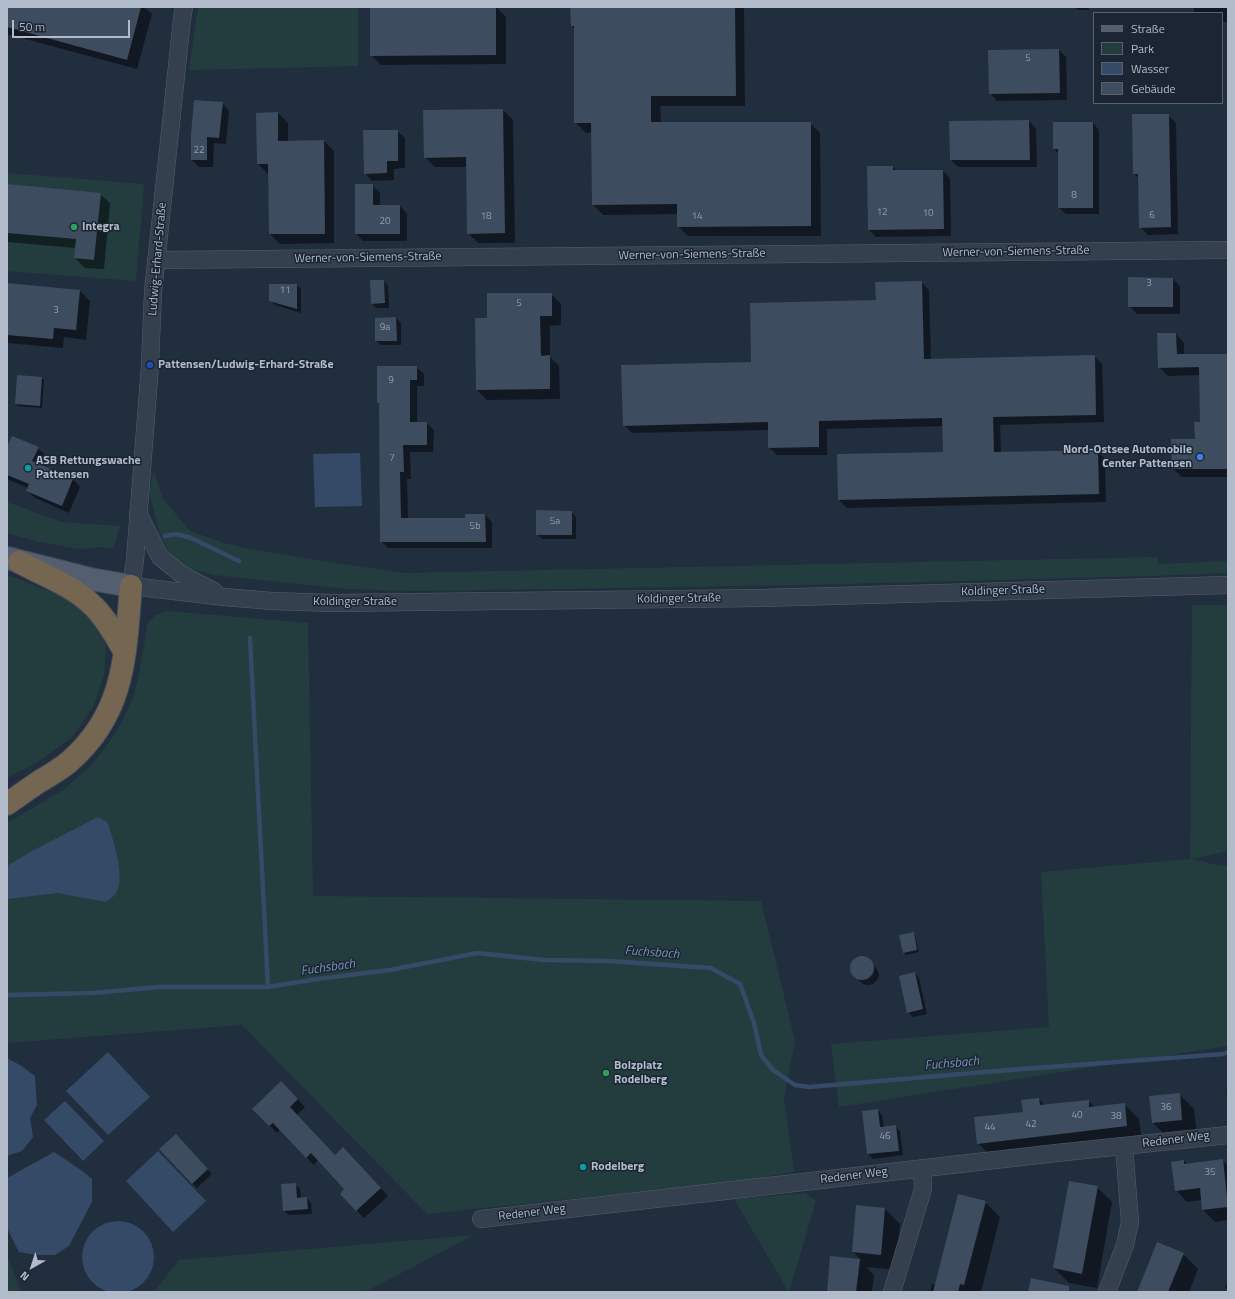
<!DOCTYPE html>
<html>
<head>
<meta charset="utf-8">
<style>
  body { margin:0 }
  #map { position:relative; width:1235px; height:1299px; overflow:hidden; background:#212e3e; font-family:"Titillium Web",sans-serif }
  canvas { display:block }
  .frame { position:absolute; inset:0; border:8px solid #b1bbca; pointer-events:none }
  .legend { position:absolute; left:1093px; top:12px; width:130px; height:92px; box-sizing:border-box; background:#1b2533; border:1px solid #57616f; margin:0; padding:5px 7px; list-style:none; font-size:12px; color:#b1bbca }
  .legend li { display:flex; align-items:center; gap:8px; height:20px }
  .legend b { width:20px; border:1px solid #57616f }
  .north { position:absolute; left:12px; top:1247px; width:40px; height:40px; -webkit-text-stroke:3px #1b2533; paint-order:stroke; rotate:219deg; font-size:11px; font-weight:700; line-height:16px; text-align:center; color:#b1bbca }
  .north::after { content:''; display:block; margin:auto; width:14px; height:18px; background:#b1bbca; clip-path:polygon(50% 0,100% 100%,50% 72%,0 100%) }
  .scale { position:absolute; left:12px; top:20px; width:118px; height:18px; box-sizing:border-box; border:2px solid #b1bbca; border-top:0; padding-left:5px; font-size:12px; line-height:14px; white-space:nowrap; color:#b1bbca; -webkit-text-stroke:3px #1b2533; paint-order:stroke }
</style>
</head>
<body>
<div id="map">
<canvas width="1235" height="1299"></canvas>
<div class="frame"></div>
<ul class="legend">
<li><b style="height:5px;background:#535f6e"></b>Straße</li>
<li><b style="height:11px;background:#233d3f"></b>Park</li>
<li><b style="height:11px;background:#344a67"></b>Wasser</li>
<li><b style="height:11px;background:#3d4c5e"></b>Gebäude</li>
</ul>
<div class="north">N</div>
<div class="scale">50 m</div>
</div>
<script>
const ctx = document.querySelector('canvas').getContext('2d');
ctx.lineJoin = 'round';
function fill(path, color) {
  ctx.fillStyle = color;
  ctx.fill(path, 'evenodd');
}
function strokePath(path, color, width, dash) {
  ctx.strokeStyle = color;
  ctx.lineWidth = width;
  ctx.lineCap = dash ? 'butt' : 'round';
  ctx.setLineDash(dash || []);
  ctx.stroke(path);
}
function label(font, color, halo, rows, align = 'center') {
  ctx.font = font + ' "Titillium Web",sans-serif';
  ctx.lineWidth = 3;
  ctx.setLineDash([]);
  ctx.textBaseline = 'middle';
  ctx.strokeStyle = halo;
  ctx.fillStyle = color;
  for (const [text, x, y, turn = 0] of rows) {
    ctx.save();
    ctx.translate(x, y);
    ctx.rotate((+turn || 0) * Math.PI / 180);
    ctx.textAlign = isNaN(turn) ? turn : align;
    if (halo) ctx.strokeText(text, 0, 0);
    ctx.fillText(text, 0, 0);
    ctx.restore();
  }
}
const green = new Path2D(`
  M198 7H358V66L189 70Z
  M7 173 144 184 136 281 7 271Z
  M154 471 163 499 190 531 224 543 241 547 309 559 405 573 1157 557 1158 564 1228 561V573L1149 576 804 585 414 591 345 589 214 575 187 568 171 557 159 532 149 491Z
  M7 502 62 522 120 526 113 549 101 547 78 549 39 542 7 533Z
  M7 575 72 600 98 623 106 647 104 675 93 708 71 738 38 762 7 778Z
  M1192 605H1228V851L1191 859 1221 866 1228 865V1046L839 1107 831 1044 1049 1027 1041 872 1190 859Z
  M168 611 308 623 313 896 761 901 795 1041 784 1098 794 1172 769 1176 723 1186 675 1188 427 1214 242 1025 7 1043V823L65 789 93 763 110 741 123 720 134 695 139 674 148 622 156 615Z
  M805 1193 816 1201 789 1292 734 1199Z
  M474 1235 365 1292H154L179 1260Z
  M7 1255 21 1292H7Z`);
const water = new Path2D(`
  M360 453 362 506 315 507 313 454Z
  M98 817 108 823C113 841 126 877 116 893 114 897 109 899 106 902L58 893 7 899V866L32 851Z
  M108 1052 150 1097 108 1135 66 1091Z
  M7 1058 20 1065 35 1076 37 1105 30 1118 33 1137 22 1151 7 1156Z
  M65 1101 104 1141 83 1161 44 1120Z
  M158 1151 206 1201 173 1232 126 1181Z
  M54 1152 81 1170 92 1179V1202L69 1246 55 1255H36L19 1252 7 1228V1178Z
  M82 1257a36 36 0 1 1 72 0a36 36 0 1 1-72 0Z`);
const shadow = new Path2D(`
  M7 7H144L152 14 137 69 7 34Z
  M371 7H496L506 17V64L381 65 371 55Z
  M571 7H744L745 106H660L661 123H810L820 133 821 236H688L678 226V214L603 215 593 204V132L586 133 576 123 575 29 572 26Z
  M1074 7H1089V10H1078Z
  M1194 7H1228V22H1222V13H1194Z
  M1059 50 1066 57 1067 100 997 101 990 93Z
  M222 103 229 111 226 144 214 143 213 167H199L192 160Z
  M503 110 513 120 515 243H478L468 233 467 167H435L425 157Z
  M278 113 288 123V142L324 141 334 151V243L280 244 270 234 269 174H268L258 164Z
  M1168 115 1176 123 1178 234 1148 235 1140 227V179L1134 174Z
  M1029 121 1036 129 1037 167H958L951 160Z
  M1093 123 1099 130V214H1066L1059 208V154L1054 149Z
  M397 131 405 138V168L394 169V180L372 181 365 173Z
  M893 167 897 171H943L950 178 951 236 876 237 869 230Z
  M7 185 100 194 110 203 104 269 85 268 75 258 76 248 7 242Z
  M372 185 380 193V206H400L407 214V241H363L356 234Z
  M1173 279 1180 286V314H1137L1129 306Z
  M384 281 388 286 389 308H376L372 303Z
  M921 282 929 290 931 360 1094 356 1102 364 1104 422 1000 425 1001 453 1097 451 1105 459 1106 502 847 508 839 500 944 453 943 426 827 429V455H777L769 447V430L632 433 624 425 877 301Z
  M7 284 80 291 90 301 86 340 64 337 63 348 7 343Z
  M297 285 301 289V313L275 305 270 300Z
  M551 294 561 304V325L550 326V357L559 366 560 399 487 400 477 390 488 319Z
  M396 318 401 323V345H381L376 341Z
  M1176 334 1184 343V355H1228V477H1182L1173 469 1196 440 1201 423 1200 375 1168 376 1159 367Z
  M416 367 424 374V386H417V423H426L434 430 433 452H410L411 479H407L408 519H466L485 515 492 522V548H388L381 541 380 404 378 403Z
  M42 378 44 380 42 408 18 406 16 404Z
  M38 448 45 455 41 466 73 479 80 487 69 513 35 498 27 491 28 488 7 479V450Z
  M571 512 576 517V539H542L537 534Z
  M913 933 915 935 919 952 906 955 904 953Z
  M862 958H867L871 961 878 971 879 976 877 980 873 984 868 985 863 984 854 976 852 971 851 966 853 962 857 959Z
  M915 973 919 978 927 1014 913 1017 908 1012Z
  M1226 1089H1228V1104Z
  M289 1090 305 1107 297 1115 335 1156 350 1155 388 1196 364 1218 341 1194 346 1189 318 1160 314 1165 280 1130 277 1133 254 1109Z
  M1179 1094 1194 1109 1197 1135 1168 1138 1153 1123Z
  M1039 1099 1045 1106 1088 1101 1095 1107 1124 1104 1139 1119 1142 1141 993 1158 978 1143 1024 1113Z
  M878 1110 882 1115 884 1127 895 1126 900 1131 903 1155 873 1159 868 1154Z
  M180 1140 212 1174 197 1188 192 1183Z
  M1222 1160 1228 1166V1220L1215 1222 1203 1210 1202 1200 1187 1202 1176 1190 1184 1161 1187 1164Z
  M295 1184 300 1189 301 1199 307 1198 311 1203 312 1214 289 1215 284 1211Z
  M1097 1187 1112 1202 1097 1288 1069 1283 1054 1268Z
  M985 1202 1000 1217 981 1292H930L932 1284 936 1285Z
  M857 1206 885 1209 900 1224 896 1270 866 1267 874 1275 872 1292H828L831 1257 861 1260 853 1252Z
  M1183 1254 1198 1269 1189 1292H1138Z
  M1228 1283V1289L1225 1287Z`);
const stream = new Path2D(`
  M165 536 176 534 191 538 239 561
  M250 638 268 987
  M7 995 93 993 158 987H268L317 979 390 970 477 953 544 960 609 961 711 968 740 984 754 1023 761 1055 773 1070 795 1085 809 1087 1009 1070 1223 1054 1228 1052`);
const building = new Path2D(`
  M7 7H141L127 60 7 27Z
  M370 7H496V55L370 56Z
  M570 7H735L736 96H651V122H811V226L677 227V204L592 205 591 123H574V26H571Z
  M1059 49 1060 93 989 94 988 50Z
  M194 100 223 102 219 138 207 137V160H191V135Z
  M503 109 505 233 467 234 466 157 424 158 423 110Z
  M278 112V141L324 140 325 234H269L268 164H257L256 113Z
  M1132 114H1169L1171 227 1139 228 1138 174H1133Z
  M1029 120 1030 160H950L949 121Z
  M1053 122H1093V208H1058V149H1053Z
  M363 130H398V161H387V173L364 174Z
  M867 166H893V170H943L944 229 868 230Z
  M7 184 101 193 94 260 74 258 76 239 7 233Z
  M355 184H373V205H400V234H355Z
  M1128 277 1173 278V307H1128Z
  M370 280H384L385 303 371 304Z
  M922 281 924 359 1095 355 1096 415 993 417 994 452 1098 450 1099 494 838 500 837 454 943 452 942 418 819 421V447L768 448V422L623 426 621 365 751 362 750 303 876 300 875 282Z
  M7 283 80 290 76 330 54 328 53 339 7 335Z
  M269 284H297V309L269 301Z
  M487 293H552V316H540L541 356 550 355V389L476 390 475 318H487Z
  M396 317 397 341H375V318Z
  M1157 333H1176L1177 354H1228V469H1172L1171 439H1195L1194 422H1200L1199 367 1158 368Z
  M377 366H417V380H410V422H427V445H403L404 472H400L401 518H465V514H485L486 542H380L379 403H377Z
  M17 375 42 377 40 406 15 404Z
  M12 436 39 447 32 461 73 479 62 506 26 491 29 484 7 475V447Z
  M536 510 572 511V535H536Z
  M914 932 917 950 903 953 899 935Z
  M850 968a12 12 0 1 1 24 0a12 12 0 1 1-24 0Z
  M915 972 923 1009 907 1013 899 976Z
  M281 1081 298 1099 290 1107 335 1155 343 1147 381 1188 356 1211 340 1194 344 1189 311 1153 306 1158 273 1123 269 1126 252 1109Z
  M1180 1093 1182 1120 1152 1123 1149 1096Z
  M1039 1098 1040 1105 1089 1100V1107L1125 1103 1127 1126 977 1144 974 1117 1023 1112 1021 1100Z
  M878 1109 880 1127 896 1125 899 1151 867 1154 862 1111Z
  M176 1134 208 1169 192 1184 159 1149Z
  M1223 1159 1228 1207 1202 1210 1200 1188 1175 1191 1171 1162 1184 1160V1164Z
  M1069 1181 1098 1186 1082 1274 1053 1268Z
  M296 1183 297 1198 307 1197 308 1209 283 1211 281 1184Z
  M958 1194 986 1201 964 1285 960 1284 958 1292H933Z
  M856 1205 885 1208 881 1255 852 1252Z
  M1157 1242 1184 1253 1168 1292H1137Z
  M830 1256 860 1259 856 1292H827Z
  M1031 1278 1069 1286V1292H1028Z`);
const minor = new Path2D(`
  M184 7 182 19 153 292 150 365 135 560 131 586 224 597 272 601 332 603 762 598 1228 585
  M156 260 1228 250
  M138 513 160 557 181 574 214 591
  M481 1219 1056 1153 1228 1135
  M892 1292 923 1189 922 1168
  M1107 1292 1125 1245 1130 1222 1124 1146`);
const major = new Path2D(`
  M7 558 90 579 131 586`);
const highway = new Path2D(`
  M19 562C43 575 71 585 91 604 105 616 115 636 125 652
  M7 804C17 797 27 790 37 783 48 776 60 770 70 761 126 712 125 654 131 586`);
const markers = [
  [74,227,4,"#2e9e5b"],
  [150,365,4,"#1a4fb4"],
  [1200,457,4,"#3f7fe0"],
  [28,468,4,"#0f9aa8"],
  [606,1073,4,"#2e9e5b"],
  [583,1167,4,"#0f9aa8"]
];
const numberNames = [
  ["5",1028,59],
  ["22",199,151],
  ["8",1074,196],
  ["12",882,213],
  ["10",928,214],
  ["6",1152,216],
  ["18",486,217],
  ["14",697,217],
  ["20",385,222],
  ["3",1149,284],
  ["11",285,291],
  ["5",519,304],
  ["3",56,311],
  ["9a",385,328],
  ["9",391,381],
  ["7",392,459],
  ["5a",555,522],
  ["5b",475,527],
  ["36",1166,1108],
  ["40",1077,1116],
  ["38",1116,1117],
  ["42",1031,1125],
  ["44",990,1128],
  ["46",885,1137],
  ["35",1210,1173]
];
const poiNames = [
  ["Integra",82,227],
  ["Pattensen/Ludwig-Erhard-Straße",158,365],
  ["Nord-Ostsee Automobile",1192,450,"right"],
  ["Center Pattensen",1192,464,"right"],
  ["ASB Rettungswache",36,461],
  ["Pattensen",36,475],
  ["Bolzplatz",614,1066],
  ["Rodelberg",614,1080],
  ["Rodelberg",591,1167]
];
const streetNames = [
  ["Werner-von-Siemens-Straße",1016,252,-1],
  ["Werner-von-Siemens-Straße",692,255,-1],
  ["Werner-von-Siemens-Straße",368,258,-1],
  ["Ludwig-Erhard-Straße",158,259,-85],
  ["Koldinger Straße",1003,591,-2],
  ["Koldinger Straße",679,599,-1],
  ["Koldinger Straße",355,602],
  ["Redener Weg",1176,1140,-7],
  ["Redener Weg",854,1176,-7],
  ["Redener Weg",532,1213,-7]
];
const waterNames = [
  ["Fuchsbach",652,953,4],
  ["Fuchsbach",328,968,-8],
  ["Fuchsbach",952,1064,-5]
];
fill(green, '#233d3f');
fill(water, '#344a67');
fill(shadow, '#0007');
strokePath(stream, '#344a67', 4.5);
fill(building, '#3d4c5e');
strokePath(minor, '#545e6c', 18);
strokePath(major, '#3f4957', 24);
strokePath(highway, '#414b59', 24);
strokePath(minor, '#35404e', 17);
strokePath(major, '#535f6e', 22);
strokePath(highway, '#756652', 22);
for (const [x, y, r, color] of markers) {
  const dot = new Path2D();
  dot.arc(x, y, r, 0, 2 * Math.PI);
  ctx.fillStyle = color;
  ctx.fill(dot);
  strokePath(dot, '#1b2533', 1.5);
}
label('10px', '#949faf', null, numberNames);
label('bold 12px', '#b1bbca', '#1b2533', poiNames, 'left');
label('12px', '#b1bbca', '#1b2533', streetNames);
label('italic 13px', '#7692b3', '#1b2533', waterNames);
</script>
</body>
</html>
